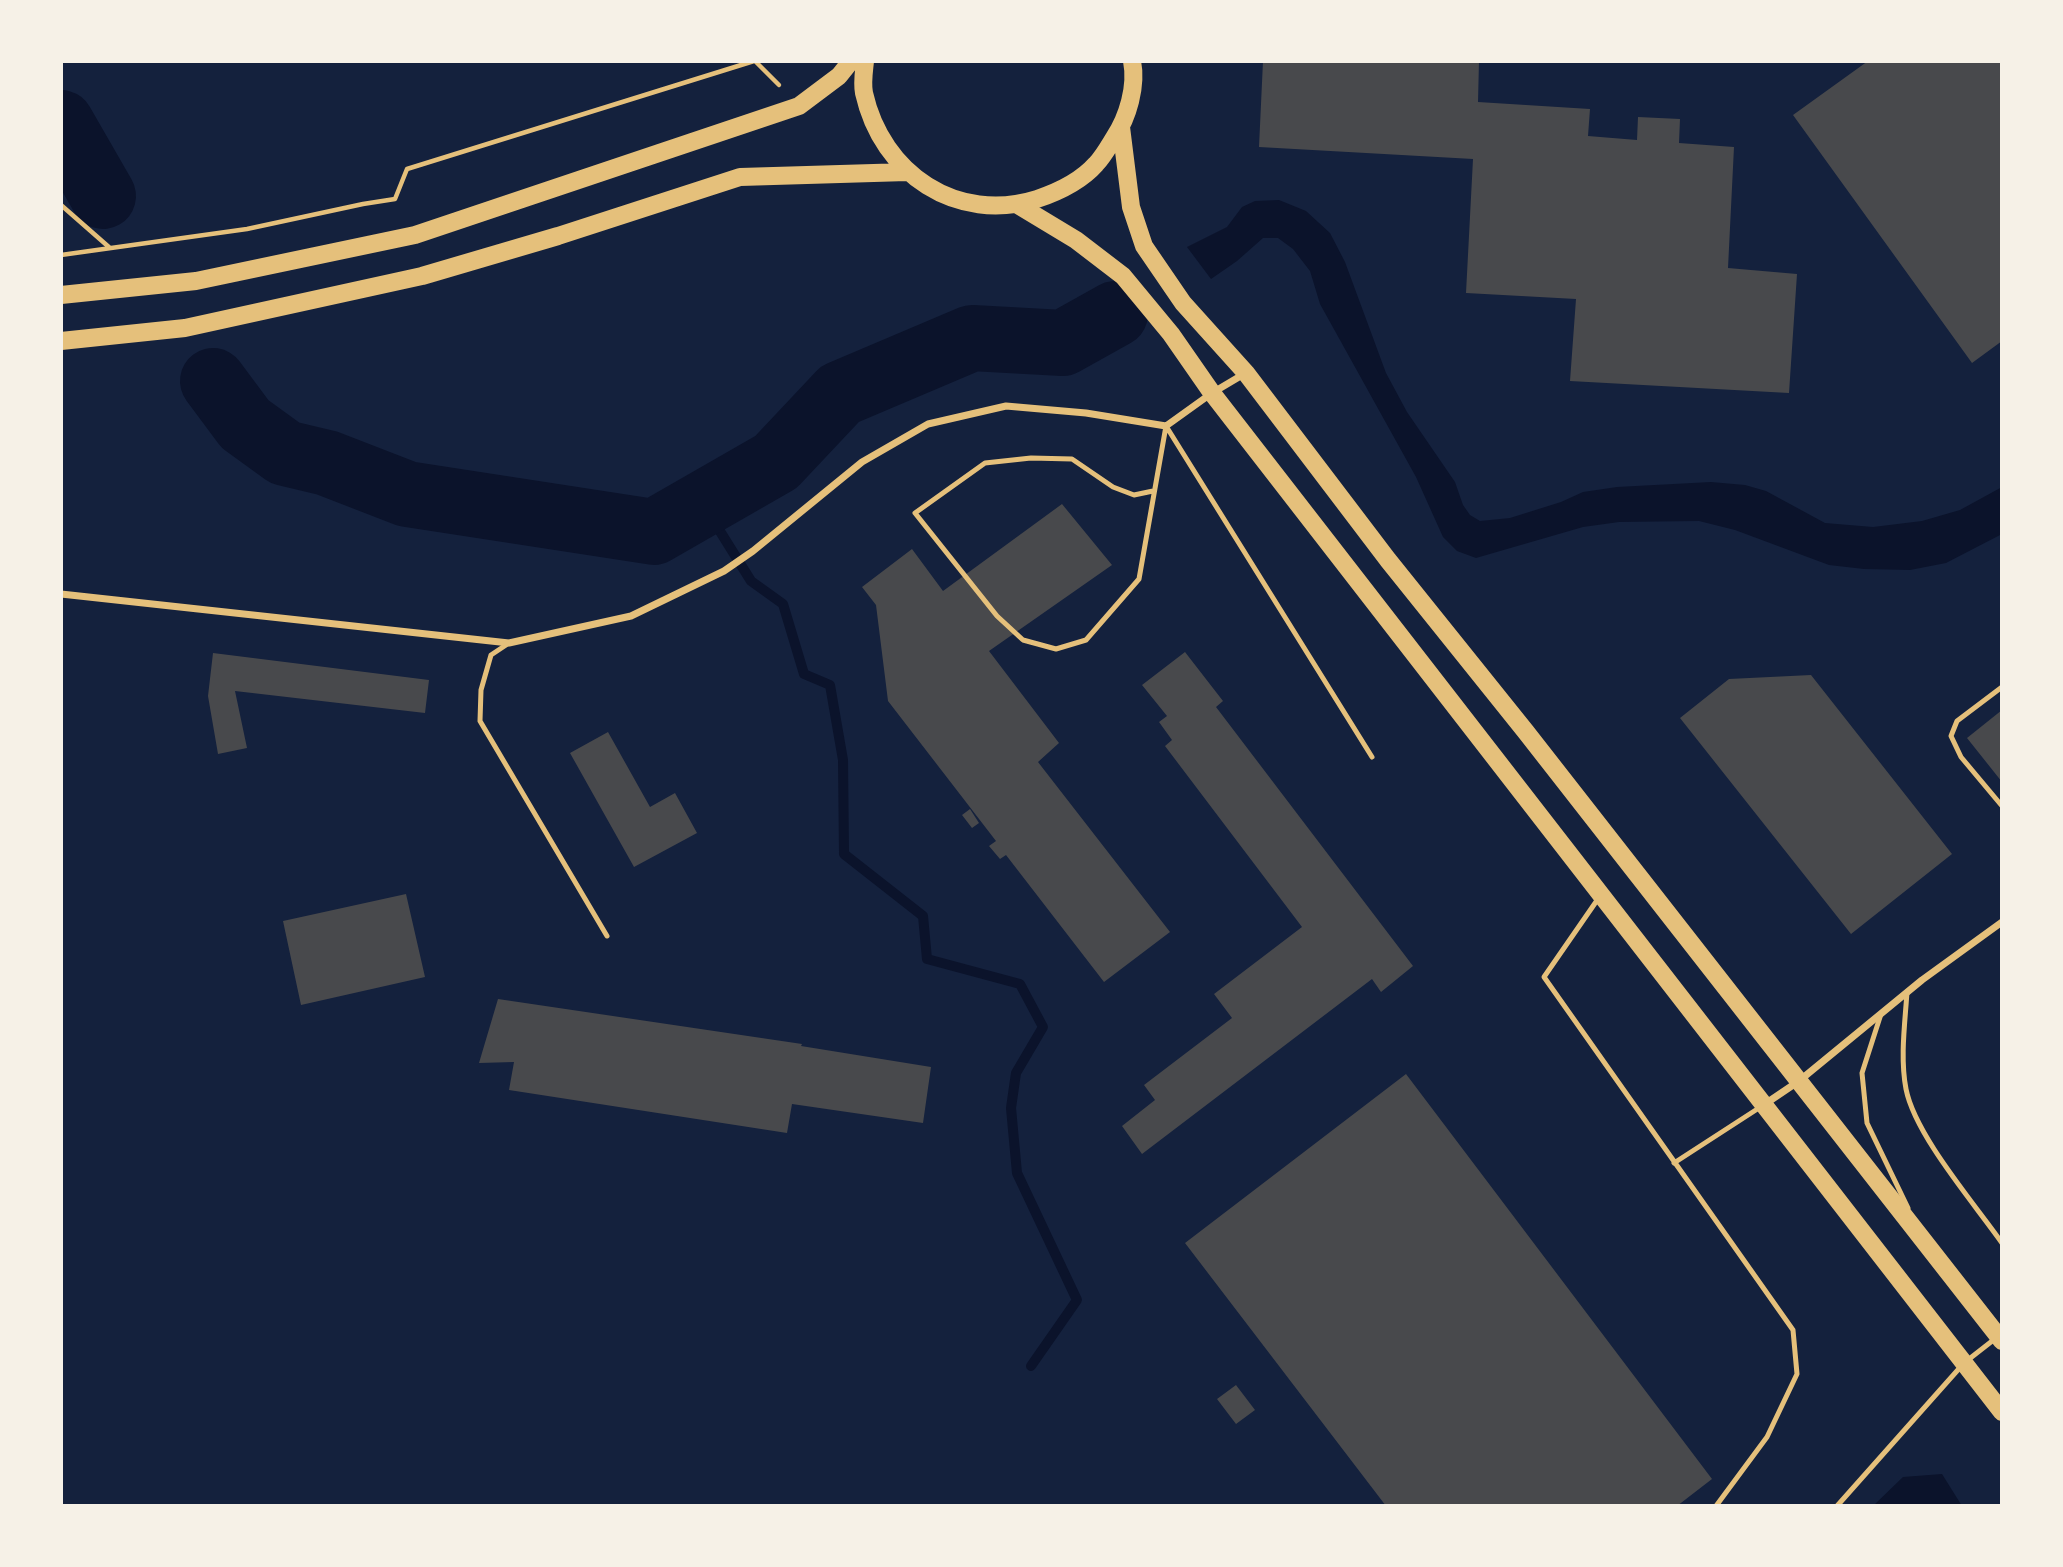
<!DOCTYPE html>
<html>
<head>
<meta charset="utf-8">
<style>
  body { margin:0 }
  #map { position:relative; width:2063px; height:1567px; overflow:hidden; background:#14213d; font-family:"Source Sans 3",sans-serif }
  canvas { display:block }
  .frame { position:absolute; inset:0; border:63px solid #f6f1e7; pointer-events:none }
</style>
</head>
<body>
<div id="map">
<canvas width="2063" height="1567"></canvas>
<div class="frame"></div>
</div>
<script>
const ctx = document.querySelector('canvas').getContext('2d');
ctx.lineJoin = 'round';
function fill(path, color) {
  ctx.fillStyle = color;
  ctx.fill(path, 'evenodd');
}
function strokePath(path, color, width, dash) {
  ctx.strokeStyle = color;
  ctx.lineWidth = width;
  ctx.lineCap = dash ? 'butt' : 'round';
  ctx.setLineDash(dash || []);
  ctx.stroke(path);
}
const water = new Path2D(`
  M1279 200 1306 211 1330 233 1345 262 1386 373 1407 412 1455 482 1463 505 1470 515 1480 521 1510 518 1561 502 1583 492 1617 487 1711 482 1745 485 1766 491 1825 523 1873 527 1922 521 1960 510 2002 487V534L1946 563 1910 570 1864 569 1829 565 1735 530 1699 521 1619 522 1583 527 1476 558 1457 551 1443 537 1416 477 1320 304 1310 271 1293 249 1278 238H1263L1237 261 1211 279 1187 247 1227 227 1242 207 1255 201Z
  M1942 1474 1962 1506H1873L1903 1477Z`);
const stream = new Path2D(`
  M703 504 751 581 783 604 804 674 830 685 843 760 844 854 923 916 927 959 1020 984 1043 1027 1016 1073 1011 1108 1017 1173 1077 1300 1031 1366`);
const river = new Path2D(`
  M61 123 103 196
  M213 381 245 424 285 453 327 463 407 494 654 532 776 462 840 394 972 338 1063 343 1115 314`);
const building = new Path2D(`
  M1263 61H1479L1478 102 1590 109 1588 136 1637 140 1638 117 1680 119 1679 143 1734 147 1728 268 1797 274 1789 393 1570 381 1576 299 1466 293 1473 159 1259 147Z
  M1868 61H2002V341L1972 363 1793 115Z
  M1062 504 1112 565 989 651 1059 743 1038 762 1170 932 1104 982 1006 855 1000 859 989 846 996 841 888 701 876 605 862 587 912 549 943 591Z
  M1185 652 1223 701 1216 707 1413 966 1381 992 1372 979 1142 1154 1122 1126 1155 1100 1144 1085 1232 1018 1214 994 1302 927 1165 746 1172 740 1159 722 1167 716 1142 685Z
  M213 653 429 680 425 713 235 691 247 748 218 754 208 696Z
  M1811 675 1952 854 1851 934 1680 718 1729 679Z
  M2002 710V782L1967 738Z
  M608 732 650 807 675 793 697 833 634 867 570 753Z
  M970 809 979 823 972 828 962 815Z
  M406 894 425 977 301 1005 283 921Z
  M498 999 802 1044 801 1046 931 1067 923 1123 792 1104 787 1133 509 1090 514 1062 479 1063Z
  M1406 1074 1712 1479 1677 1506H1386L1185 1243Z
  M1236 1385 1255 1410 1236 1424 1217 1399Z`);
const path = new Path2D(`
  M755 61 779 85
  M61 205 110 248
  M61 255 247 229 363 204 395 199 407 169 754 61`);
const service = new Path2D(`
  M1166 426 1372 757
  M1153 491 1134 495 1113 487 1072 459 1031 458 985 463 915 513 997 616 1023 640 1056 649 1086 640 1139 579 1166 426
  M509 643 491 655 481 690 480 721 607 936
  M2002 687 1957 721 1951 736 1961 757 2002 806
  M1600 896 1544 977 1793 1330 1797 1374 1767 1437 1716 1506
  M1907 992C1905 1023 1900 1058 1906 1089 1915 1135 1974 1203 2002 1243
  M1881 1014 1862 1073 1867 1123 1908 1208
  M1674 1163 1762 1106
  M1837 1506 1964 1363 1996 1338`);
const minor = new Path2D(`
  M61 594 509 643 631 616 724 571 753 551 862 462 928 424 1006 406 1086 413 1166 426 1212 393 1244 374
  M1765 1104 1799 1081 1922 980 2002 922`);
const primary = new Path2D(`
  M865 61C864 71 862 83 864 93 882 174 957 224 1037 199 1058 192 1081 181 1096 164 1103 157 1109 146 1114 138 1128 117 1137 86 1132 61
  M1121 127 1131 207 1144 246 1183 303 1246 373 1388 560 1526 732 2002 1341
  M1018 205 1076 240 1123 276 1171 334 1212 393 2002 1412
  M61 295 196 281 415 235 799 106 839 76 851 61
  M61 341 185 328 422 276 558 236 740 177 907 172`);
fill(water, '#0b132b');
strokePath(stream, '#0b132b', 10);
strokePath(river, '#0b132b', 66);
fill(building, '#48494c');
strokePath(path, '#e5c07b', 4.5);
strokePath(service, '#e5c07b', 5);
strokePath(minor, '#e5c07b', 7);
strokePath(primary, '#e5c07b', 18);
</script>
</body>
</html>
